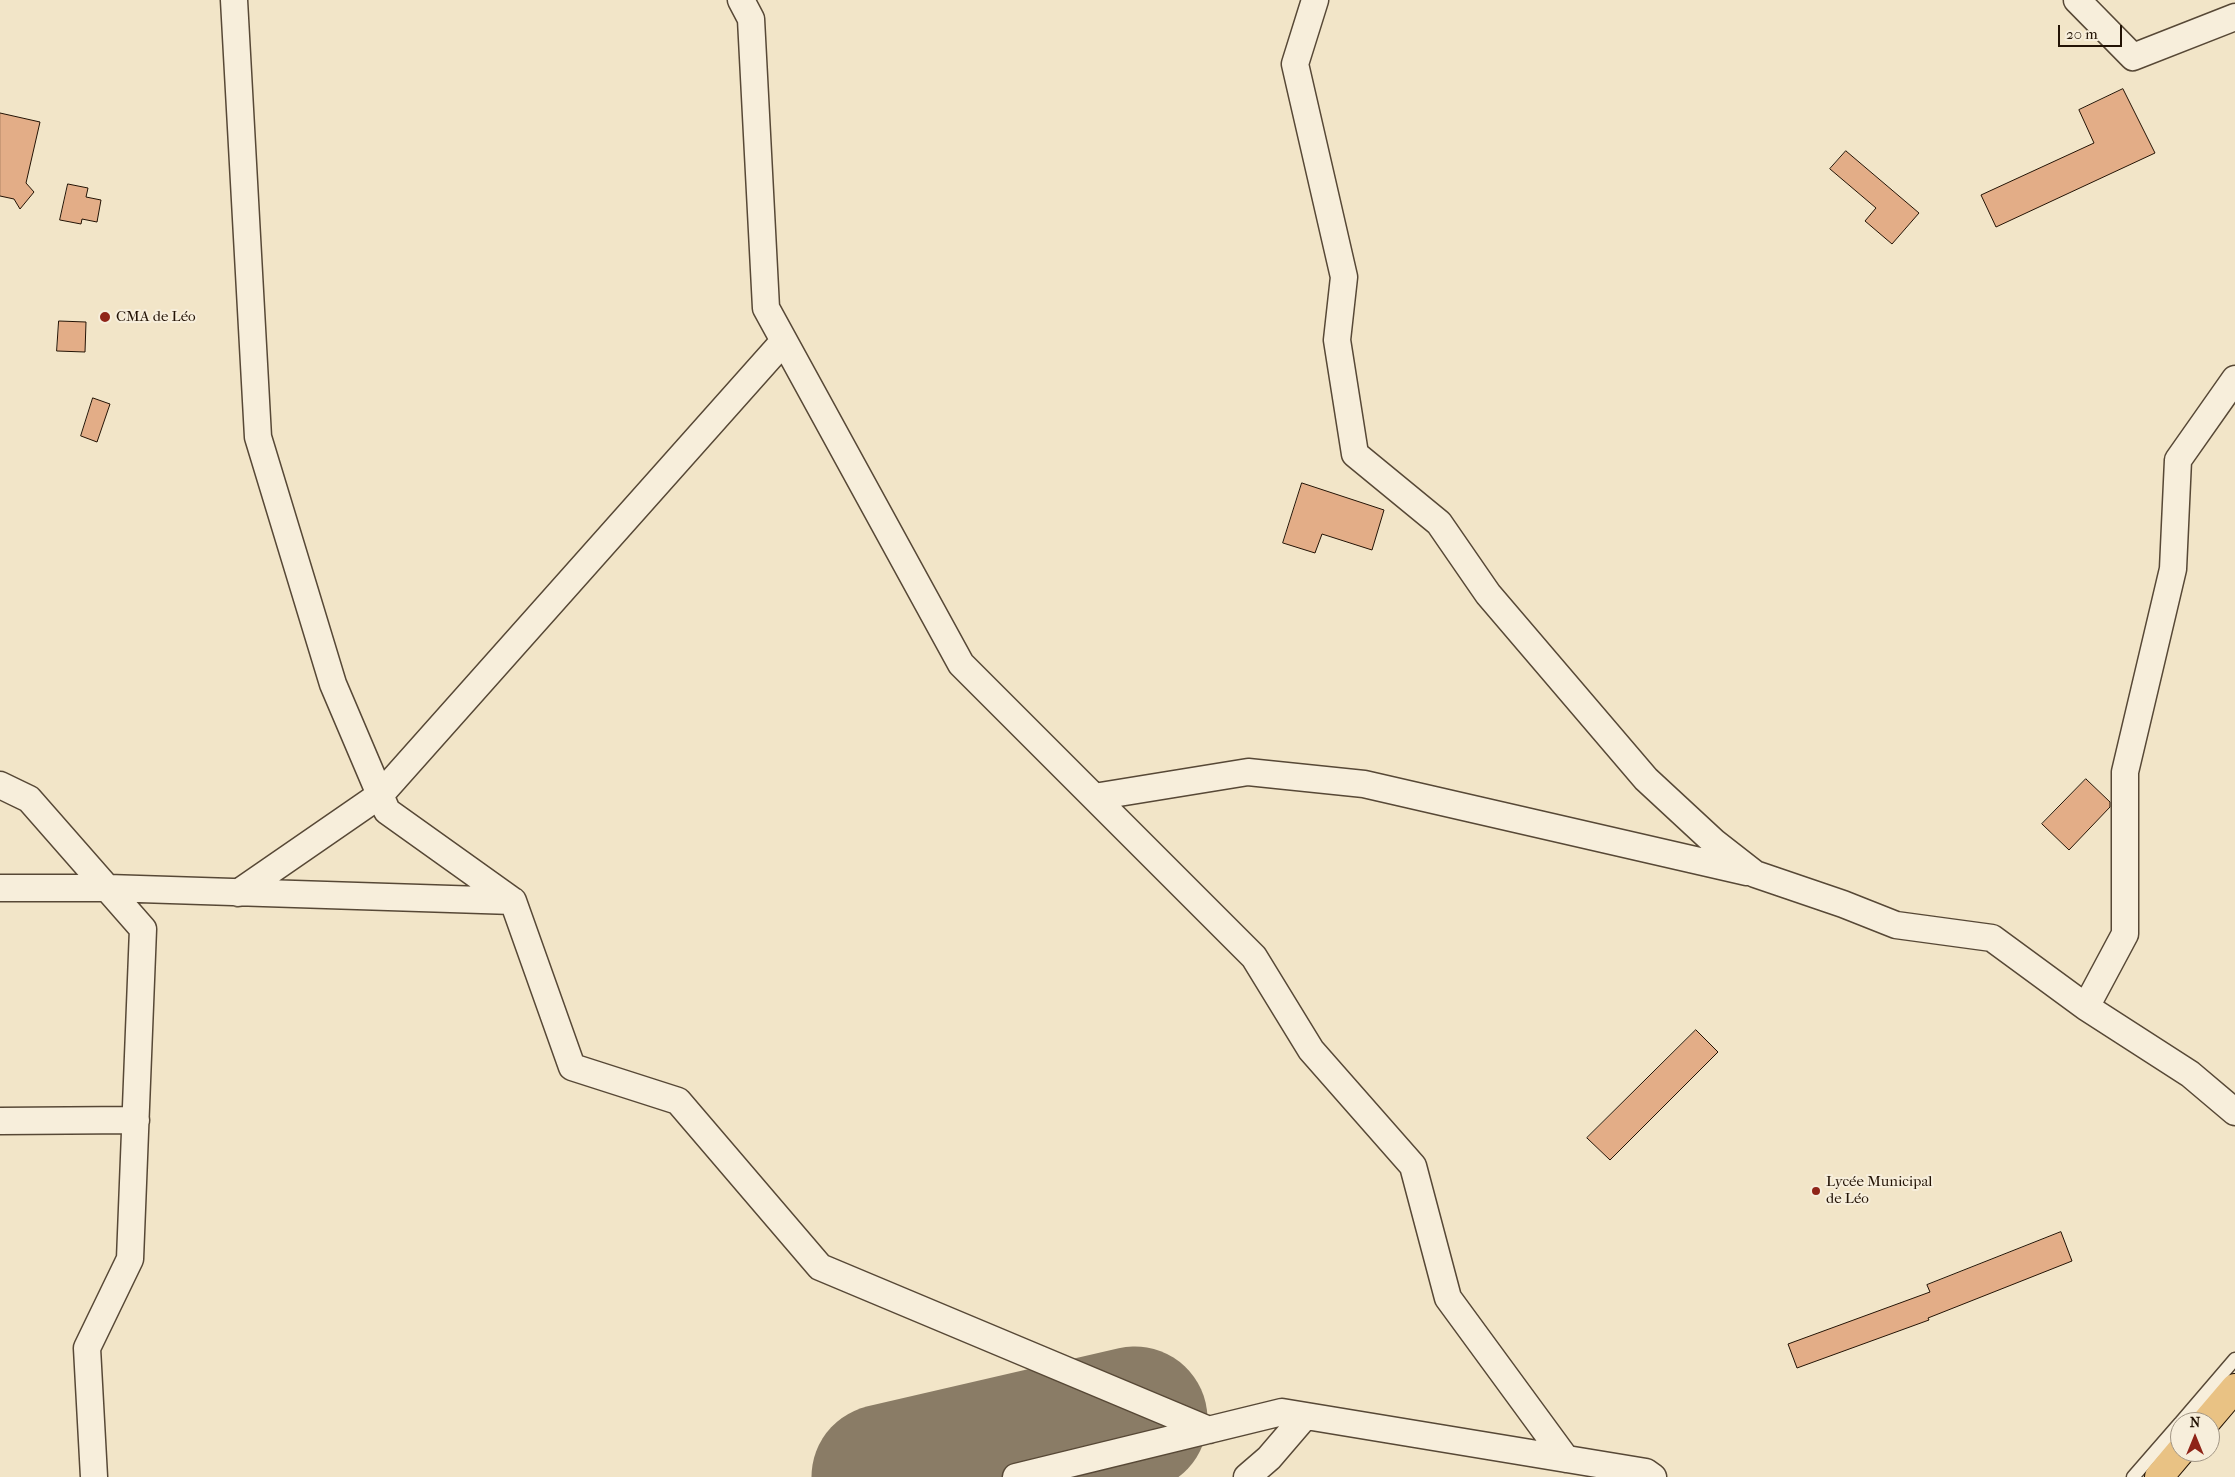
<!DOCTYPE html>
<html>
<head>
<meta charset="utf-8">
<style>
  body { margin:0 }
  #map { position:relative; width:2235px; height:1477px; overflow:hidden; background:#f2e5c8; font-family:"IM FELL French Canon",serif }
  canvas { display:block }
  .north { position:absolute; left:2170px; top:1412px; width:50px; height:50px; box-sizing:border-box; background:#f7eedb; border:1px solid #a29685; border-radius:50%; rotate:0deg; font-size:14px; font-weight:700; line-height:20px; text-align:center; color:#231305 }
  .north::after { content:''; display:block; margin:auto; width:18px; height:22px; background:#8f2418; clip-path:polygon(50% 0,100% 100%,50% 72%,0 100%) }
  .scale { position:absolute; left:2058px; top:25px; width:64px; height:22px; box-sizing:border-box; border:2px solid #231305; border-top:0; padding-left:6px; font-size:15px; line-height:18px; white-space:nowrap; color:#231305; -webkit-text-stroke:4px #f7eedb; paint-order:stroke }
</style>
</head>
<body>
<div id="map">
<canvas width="2235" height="1477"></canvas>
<div class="north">N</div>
<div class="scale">20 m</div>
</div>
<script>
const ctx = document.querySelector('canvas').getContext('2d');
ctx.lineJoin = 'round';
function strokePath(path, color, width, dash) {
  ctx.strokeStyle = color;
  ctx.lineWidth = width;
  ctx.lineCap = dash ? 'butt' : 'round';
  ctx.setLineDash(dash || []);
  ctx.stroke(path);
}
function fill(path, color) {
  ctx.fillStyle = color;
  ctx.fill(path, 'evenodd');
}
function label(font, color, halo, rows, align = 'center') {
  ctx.font = font + ' "IM FELL French Canon",serif';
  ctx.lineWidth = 4;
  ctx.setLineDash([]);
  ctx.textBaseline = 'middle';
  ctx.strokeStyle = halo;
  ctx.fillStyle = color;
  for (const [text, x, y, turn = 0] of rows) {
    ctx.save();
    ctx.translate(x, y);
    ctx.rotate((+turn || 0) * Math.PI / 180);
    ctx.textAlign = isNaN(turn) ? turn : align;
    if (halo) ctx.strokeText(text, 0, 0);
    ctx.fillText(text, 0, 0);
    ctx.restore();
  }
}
const runway = new Path2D(`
  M884 1477 1135 1419`);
const building = new Path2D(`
  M2123 89 2155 153 1996 227 1981 195 2094 143 2079 110Z
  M0 113 40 122 26 183 34 192 20 209 14 199 0 196Z
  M1846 151 1919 213 1892 244 1865 221 1876 208 1830 169Z
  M68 184 88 188 86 197 101 200 97 222 82 219 81 224 60 220Z
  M59 321 86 322 85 352 57 351Z
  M93 398 110 404 97 442 81 436Z
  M1302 483 1384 510 1372 550 1322 534 1315 553 1283 543Z
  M2086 779 2110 802V807L2069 850 2042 824Z
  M1696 1030 1718 1052 1610 1160 1587 1138Z
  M2061 1232 2072 1261 1928 1318 1929 1320 1797 1368 1788 1344 1930 1292 1927 1285Z`);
const service = new Path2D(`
  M2181 1422 2235 1359
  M2133 1477 2180 1423`);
const minor = new Path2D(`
  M234 0 258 437 333 684 387 811 513 901
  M741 0 751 19 766 308 961 664 1254 957 1311 1050 1413 1166 1448 1298 1566 1459
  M1315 0 1295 64 1344 277 1337 340 1355 454 1439 523 1488 594 1646 779 1714 842 1755 874 1843 904 1896 925 1992 938 2086 1007 2190 1074 2235 1112
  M2077 0 2133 57 2235 17
  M0 785 29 799 143 929 130 1259 87 1348 94 1477
  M1094 797 1248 772 1364 784 1747 872
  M0 888H108L513 901 572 1067 678 1101 820 1267 1209 1430
  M238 893 380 795 784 341
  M2086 1007 2125 934V772L2173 569 2178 460 2235 379
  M0 1121 136 1120
  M1016 1477 1282 1412 1646 1472 1653 1477
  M1247 1477 1269 1458 1305 1416`);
const primary = new Path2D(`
  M2206 1422 2235 1388
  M2159 1477 2180 1452`);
const markers = [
  [105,317,6,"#8f2418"],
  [1816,1191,5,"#8f2418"]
];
const poiNames = [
  ["CMA de Léo",116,317],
  ["Lycée Municipal",1826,1182],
  ["de Léo",1826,1199]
];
strokePath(runway, '#8a7c66', 145);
fill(building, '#e3ad87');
strokePath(building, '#231305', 1);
strokePath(service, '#574836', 15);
strokePath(minor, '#574836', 29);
strokePath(primary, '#231305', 30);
strokePath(service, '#f7eedb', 12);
strokePath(minor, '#f7eedb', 26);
strokePath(primary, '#e9c284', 28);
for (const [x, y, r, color] of markers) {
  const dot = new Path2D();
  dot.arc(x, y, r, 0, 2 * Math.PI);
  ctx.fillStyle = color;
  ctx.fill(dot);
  strokePath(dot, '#f7eedb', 2);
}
label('15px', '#231305', '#f7eedb', poiNames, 'left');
</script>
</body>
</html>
